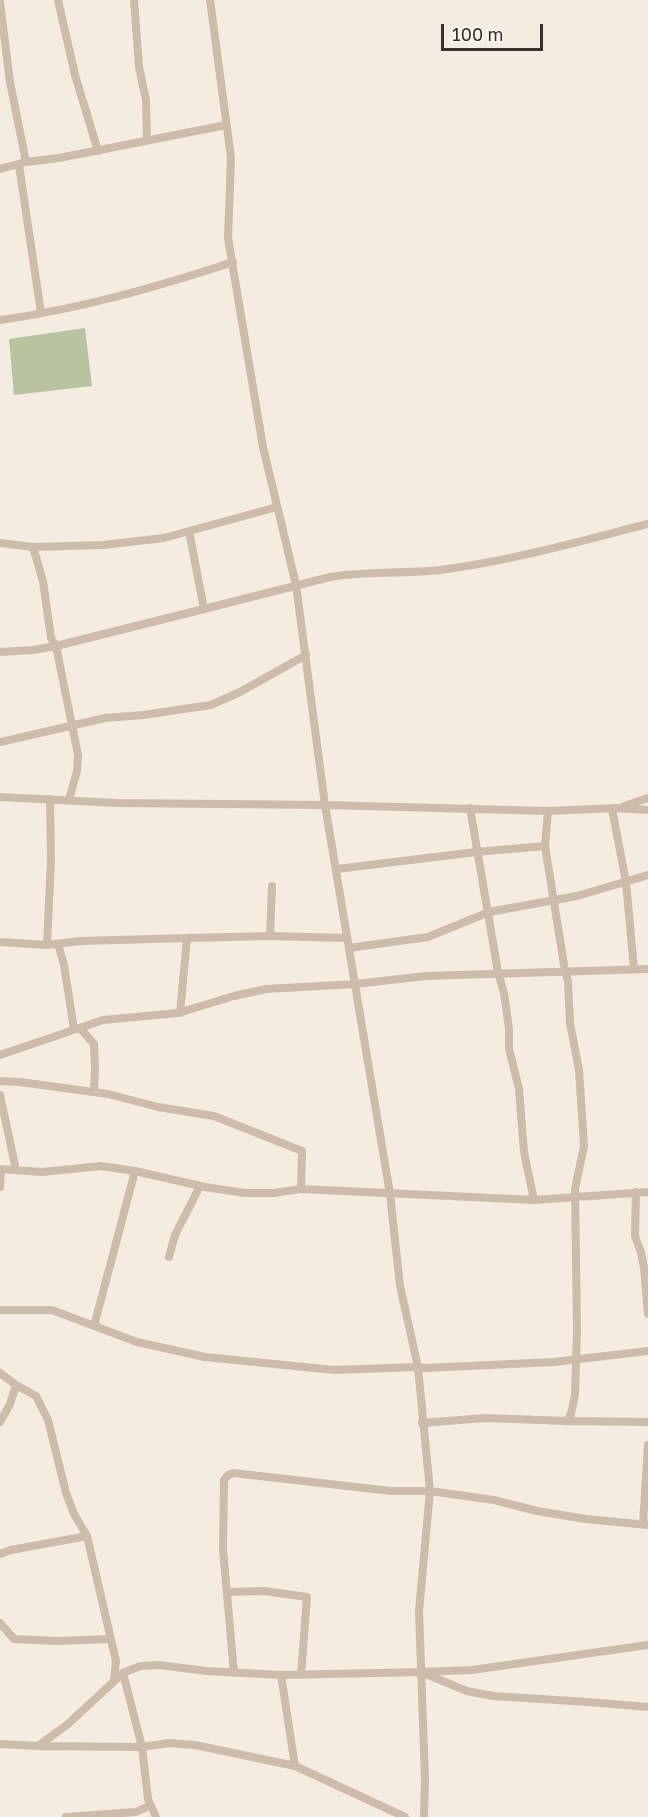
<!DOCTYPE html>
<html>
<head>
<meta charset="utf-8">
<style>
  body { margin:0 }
  #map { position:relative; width:648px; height:1817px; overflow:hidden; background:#f4ebe1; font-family:"Golos Text",sans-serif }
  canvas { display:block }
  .scale { position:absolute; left:441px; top:24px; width:102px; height:27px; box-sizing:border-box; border:3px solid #3b302b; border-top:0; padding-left:8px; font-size:18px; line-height:21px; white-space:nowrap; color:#3b302b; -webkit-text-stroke:4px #fbf5ee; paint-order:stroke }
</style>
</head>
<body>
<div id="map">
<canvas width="648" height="1817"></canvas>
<div class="scale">100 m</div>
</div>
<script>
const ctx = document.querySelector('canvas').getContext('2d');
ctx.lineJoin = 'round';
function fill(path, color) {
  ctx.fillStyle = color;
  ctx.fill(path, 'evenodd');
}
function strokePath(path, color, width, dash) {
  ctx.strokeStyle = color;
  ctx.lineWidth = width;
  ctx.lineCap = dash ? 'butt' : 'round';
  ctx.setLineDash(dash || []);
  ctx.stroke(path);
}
const green = new Path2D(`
  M85 328 92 386 14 395 9 339Z`);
const street = new Path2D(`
  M58 0 75 75 98 151
  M134 0 139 67 146 100 147 140
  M210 0 231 158 228 238 263 447 296 585 325 805 390 1194 400 1286 418 1367 430 1491 419 1611 425 1779 424 1817
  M0 2 10 82 26 162
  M19 165 41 313
  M0 169 26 162 59 158 226 125
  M0 320C80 309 157 287 233 262
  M0 543 33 547 103 545 164 538 277 507
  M33 547 43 581 51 638 56 646 78 755 77 771 69 800
  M204 609 330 577C367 571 404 574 440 570 511 561 580 541 648 524
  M0 652 33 650 56 646 204 609 189 531
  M0 742 105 718 143 715 211 705 240 692 306 655
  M0 797 117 803 325 805 548 811 616 808 648 810
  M624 806 648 798
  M470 808 498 972 504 993 509 1029V1049L519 1089 524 1152 534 1200
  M612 809 626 882 634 969
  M548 811 545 846 565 971 568 981 570 1023 579 1070 584 1146 575 1189 577 1330 575 1395 571 1414 567 1421
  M337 869 476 852 545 846
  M270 936 272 886
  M0 942 47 945 81 941 187 938 270 936 347 938
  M58 944 64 965 74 1029
  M47 945 51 860 50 799
  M349 948 428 937 489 912 577 896 648 875
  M180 1013 187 938
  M80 1028 94 1044 95 1068 94 1092
  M0 1055 103 1020 178 1013 234 996 266 989 355 984 426 976 648 969
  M0 1081 20 1082 108 1094 158 1107 214 1116 302 1151 301 1189
  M0 1095 16 1170
  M0 1169 42 1172 101 1166 135 1171 205 1187 245 1193H274L301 1189 534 1200 648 1192
  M0 1187 1 1169
  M636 1192 635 1236 641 1252 644 1268 648 1314
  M169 1257 175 1235 200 1186
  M0 1310H52L137 1342 205 1357 334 1370 418 1367 426 1368 554 1362 648 1351
  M94 1326 135 1171
  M0 1373 16 1385 36 1396 48 1420 66 1493 74 1514 87 1536 116 1661 114 1681
  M0 1422 10 1404 16 1385
  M422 1423 485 1418 567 1421 648 1422
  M643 1524 648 1445
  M0 1554 11 1550 87 1536
  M228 1592 264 1591 307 1597 301 1675
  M0 1623 14 1639 56 1641 111 1639
  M123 1673 142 1747 148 1799 156 1817
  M234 1673 223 1549 224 1480 228 1475 233 1473 391 1491H430L494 1500 537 1511 586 1519 648 1525
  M423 1673 467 1691 493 1696 588 1702 648 1707
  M281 1675 295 1766
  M0 1744 38 1746 142 1747 169 1743 195 1745 295 1766 405 1817
  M38 1746 68 1724 123 1673 140 1666 159 1665 206 1671 281 1675 422 1672 472 1670 648 1645
  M66 1817 136 1812 151 1805`);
fill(green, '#b8c4a0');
strokePath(street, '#cdbbac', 8);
</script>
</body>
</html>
